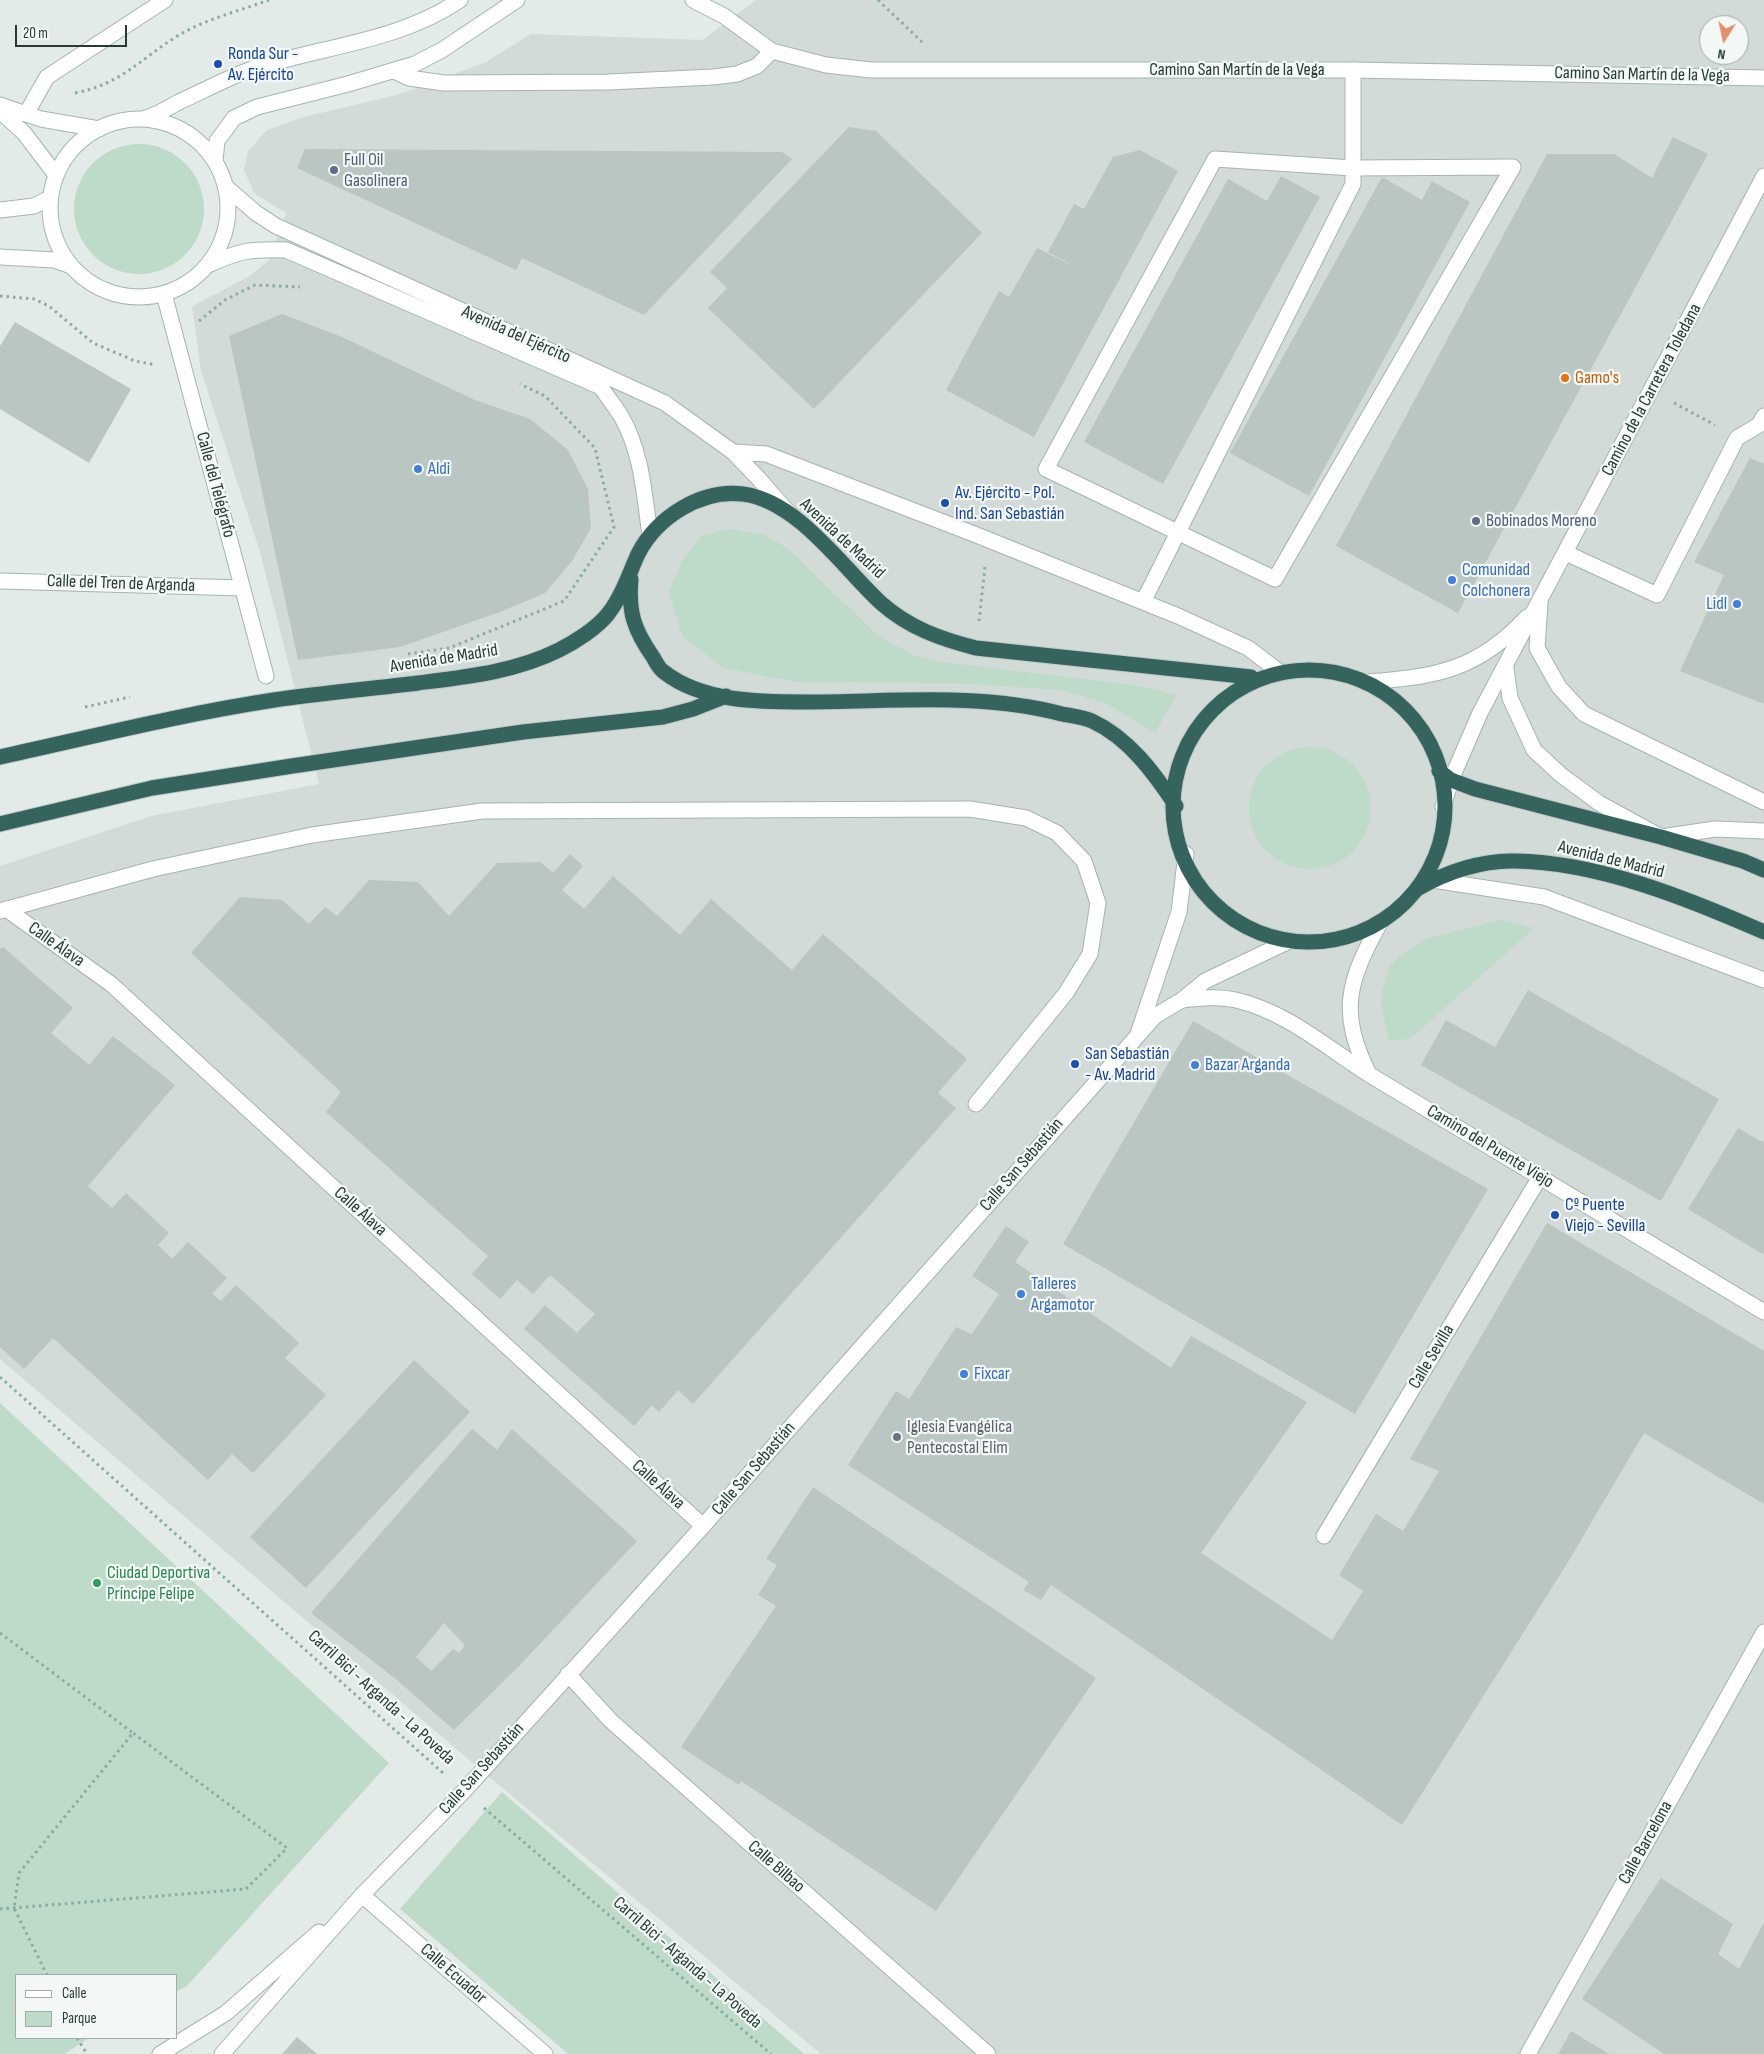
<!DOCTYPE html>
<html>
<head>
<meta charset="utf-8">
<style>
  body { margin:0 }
  #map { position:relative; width:1764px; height:2054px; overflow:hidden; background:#e3ebe8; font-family:"Sofia Sans Condensed",sans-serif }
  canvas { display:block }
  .legend { position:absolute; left:15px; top:1974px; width:162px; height:65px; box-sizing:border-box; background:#f3f8f6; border:1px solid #a1aca9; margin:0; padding:6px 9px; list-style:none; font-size:15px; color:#253b36 }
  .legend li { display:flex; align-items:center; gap:10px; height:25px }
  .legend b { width:25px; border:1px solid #a1aca9 }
  .north { position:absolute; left:1699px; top:15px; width:50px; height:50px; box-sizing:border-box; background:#f3f8f6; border:1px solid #a1aca9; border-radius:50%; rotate:190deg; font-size:14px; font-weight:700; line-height:20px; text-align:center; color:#253b36 }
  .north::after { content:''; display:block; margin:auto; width:18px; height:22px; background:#e38f69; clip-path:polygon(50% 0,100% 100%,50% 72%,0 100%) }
  .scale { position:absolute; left:15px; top:25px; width:112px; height:22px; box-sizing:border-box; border:2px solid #253b36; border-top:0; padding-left:6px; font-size:15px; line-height:18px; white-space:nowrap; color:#253b36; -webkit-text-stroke:4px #f3f8f6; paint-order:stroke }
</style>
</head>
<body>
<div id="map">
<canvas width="1764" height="2054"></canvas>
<ul class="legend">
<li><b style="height:6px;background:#fff"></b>Calle</li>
<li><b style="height:14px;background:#bedac8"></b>Parque</li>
</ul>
<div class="north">N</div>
<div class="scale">20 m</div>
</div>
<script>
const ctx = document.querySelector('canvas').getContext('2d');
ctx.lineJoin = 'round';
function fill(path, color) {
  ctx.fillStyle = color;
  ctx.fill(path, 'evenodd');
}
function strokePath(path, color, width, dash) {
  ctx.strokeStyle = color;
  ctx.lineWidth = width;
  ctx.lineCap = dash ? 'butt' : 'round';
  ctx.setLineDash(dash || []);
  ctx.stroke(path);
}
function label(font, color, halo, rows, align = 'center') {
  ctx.font = font + ' "Sofia Sans Condensed",sans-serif';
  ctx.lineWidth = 4.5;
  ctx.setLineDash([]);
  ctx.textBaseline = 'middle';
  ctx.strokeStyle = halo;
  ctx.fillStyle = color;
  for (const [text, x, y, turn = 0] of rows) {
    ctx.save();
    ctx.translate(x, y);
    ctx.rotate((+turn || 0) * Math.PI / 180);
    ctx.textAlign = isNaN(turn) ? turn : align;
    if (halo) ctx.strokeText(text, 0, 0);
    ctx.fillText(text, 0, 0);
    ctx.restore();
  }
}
const built = new Path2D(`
  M756 0H1764V2054H821L481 1770 0 1359V866L151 816 319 784 260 552 201 371 192 306 250 276 269 260 286 213 254 193 244 170 248 151 267 130 304 117 400 94 486 62 531 34 702 40ZM1709 25H1739V55H1709Z`);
const green = new Path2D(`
  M74 209a65 65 0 1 1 130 0a65 65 0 1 1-130 0Z
  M728 529 765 535 787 548 878 636 913 655 941 662 1117 683 1155 689 1176 695 1155 733 1106 703 1061 690 957 683 797 682 724 668 682 636 669 592 682 560 702 536Z
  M1249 808a61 61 0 1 1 122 0a61 61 0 1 1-122 0Z
  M1501 920 1534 928 1410 1039 1389 1040 1380 1000 1389 967 1403 953 1429 938Z
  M0 1403 389 1763 187 1986 176 1992V1975H16V2038H89L64 2054H0Z
  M502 1792 804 2054H568L400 1909Z`);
const building = new Path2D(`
  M849 127 876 131 982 233 814 409 708 308 727 288 710 272Z
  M1673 137 1708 154 1458 613 1336 546 1547 154H1614L1652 178Z
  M305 149 782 152 792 159 644 315 522 258 516 270 297 168Z
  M1140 150 1178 171 1034 437 946 390 999 291 1009 297 1037 248 1085 272 1048 252 1074 204 1084 209 1113 157Z
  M1281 176 1320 197 1163 484 1084 442 1228 179 1267 201Z
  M1382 177 1422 200 1432 181 1470 202 1309 496 1230 453Z
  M282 314 342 337 475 400 530 419 568 450 588 489 591 528 572 561 545 593 500 612 400 647 298 660 229 336Z
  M15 322 131 389 89 463 0 409V346Z
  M1750 458 1764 464V704L1680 671 1724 575 1694 562Z
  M570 854 583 866 562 890 584 909 613 876 680 935 711 899 792 970 823 934 967 1059 938 1093 956 1108 693 1404 678 1390 659 1412 652 1405 634 1426 524 1329 545 1305 577 1333 595 1314 550 1275 533 1294 517 1280 500 1299 472 1274 488 1256 326 1112 341 1092 191 953 240 897 282 900 309 924 325 907 337 916 369 880 418 882 449 916 497 863 540 862 553 873Z
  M3 947 73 1008 51 1033 89 1065 113 1036 175 1085 88 1186 112 1208 126 1193 169 1233 158 1245 172 1259 188 1242 227 1278 212 1294 221 1301 236 1285 299 1343 285 1358 326 1395 253 1473 232 1454 208 1480 53 1338 24 1369 0 1347V949Z
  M1528 990 1719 1099 1661 1201 1421 1065 1446 1020 1495 1047Z
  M1193 1021 1488 1189 1355 1414 1063 1244Z
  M1738 1128 1764 1143V1255L1688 1209Z
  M1547 1223 1764 1351V1504L1644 1433 1568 1562 1402 1825 1051 1585 1041 1600 1023 1590 1029 1582 848 1465 896 1391 909 1399 956 1327 972 1334 999 1294 972 1276 1006 1226 1029 1242 1015 1262 1171 1368 1191 1336 1307 1402 1201 1553 1332 1640 1363 1591 1339 1575 1376 1514 1403 1531 1439 1471 1410 1459Z
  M414 1360 470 1412 306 1588 250 1537Z
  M472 1429 497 1450 512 1429 637 1541 519 1666 454 1730 397 1680 311 1613ZM444 1623 465 1645 459 1653 453 1649 431 1671 416 1657Z
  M813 1487 1096 1678 936 1911 741 1781 739 1785 681 1747 776 1606 758 1595 777 1565 766 1559Z
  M1661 1878 1733 1924 1718 1954 1739 1969 1764 1922V2054H1664L1582 1999Z
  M1571 2031 1609 2054H1558Z
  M297 2037 317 2054H282Z`);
const path = new Path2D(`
  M878 0 922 42
  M75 93C122 84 141 58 179 35 206 19 239 11 269 0
  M0 296 34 299 49 306 93 343 135 361 156 365
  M199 321 225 300 255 285 300 287
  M1674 403 1715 425
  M979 621 985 567
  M408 654 449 648 564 601 614 527 595 448 545 396 520 384
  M85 707 130 697
  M0 1377 443 1773
  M0 1633 133 1733 19 1873 14 1908 47 1975
  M484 1808 771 2054
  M0 1909 246 1889 287 1848 133 1733
  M77 2038 87 2054`);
const lane = new Path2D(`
  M394 71 409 78 444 83 608 82 713 77 737 74 757 66 772 51
  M1215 159 1353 168 1513 167 1275 579 1046 469Z
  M733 452 766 454 974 534 1178 616 1248 648 1277 670
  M1566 553 1657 595 1737 438 1759 425 1764 416
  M1143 602 1353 184V70
  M1540 603 1537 648 1559 687 1584 714 1764 802
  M1506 668 1510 698 1534 750 1561 775 1599 803 1661 837 1715 829 1764 831
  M1433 880 1544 897 1764 980
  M6 909 111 984 703 1526
  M0 911 153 869 312 835 482 811 970 809 1026 818 1057 833 1084 861 1098 903 1090 954 1066 993 976 1104
  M1182 1000C1200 998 1218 996 1236 1000 1287 1012 1327 1048 1370 1075
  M1369 1074C1338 1012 1348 981 1380 923
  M568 1674 611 1721 988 2054`);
const street = new Path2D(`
  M693 0 724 16 772 51 826 65 871 70H1353L1764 78
  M26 114 47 77 165 0
  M0 210 34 206 50 198
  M0 257 54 260 71 266
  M164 294 266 676
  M0 581 242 588
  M1367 682C1436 677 1478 670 1527 617
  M1443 807 1451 780 1480 713 1764 176
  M1139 1031 1179 912 1186 854
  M1370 1075 1764 1312
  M1324 1536 1540 1177
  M362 1895 545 2054
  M160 2054 226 2013 319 1932
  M222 2054 362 1895 464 1791 703 1526 1155 1016 1182 1000 1205 981 1285 943
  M1528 2054 1764 1632`);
const secondary = new Path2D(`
  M0 105 41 119 99 129
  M0 111 24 133 56 175
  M145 118C158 115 167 108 179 102 203 91 227 78 252 69 322 46 398 42 460 0
  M50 208a89 89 0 1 1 178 0a89 89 0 1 1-178 0Z
  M215 160 217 141 234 118 257 107 348 84 415 64 442 50 517 0
  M226 187 256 213 276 226 665 403 733 452 759 479 787 511
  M208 265C241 250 250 249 286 250L601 387C607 397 615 406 621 416 642 452 644 494 650 535`);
const highway = new Path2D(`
  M631 579C628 612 634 630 653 657 656 662 659 669 664 672 702 702 760 702 806 702 891 702 980 692 1062 714 1072 716 1083 717 1092 721 1129 738 1155 774 1176 806
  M1173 806a136 136 0 1 1 272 0a136 136 0 1 1-272 0Z
  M0 757C91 737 182 714 274 700 322 693 370 689 418 683 466 677 515 672 559 650 575 642 597 628 608 614 622 596 629 574 638 554 657 517 701 489 743 494 798 501 843 568 881 603 909 628 941 639 976 648L1251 677
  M1439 771 1451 780 1475 789 1661 837 1743 861 1764 870
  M0 824 152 788 292 766 523 732 663 717 693 709 726 696
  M1417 889C1446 872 1482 860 1515 861 1598 862 1689 899 1764 932`);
const markers = [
  [218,64,5,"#1a4fb4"],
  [334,170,5,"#5c6f8a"],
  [1565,378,5,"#e8710a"],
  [418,469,5,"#3f7fe0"],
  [945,503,5,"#1a4fb4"],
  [1476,521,5,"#5c6f8a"],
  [1452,580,5,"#3f7fe0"],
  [1737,604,5,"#3f7fe0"],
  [1075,1064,5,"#1a4fb4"],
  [1195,1065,5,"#3f7fe0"],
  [1555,1215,5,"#1a4fb4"],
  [1021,1294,5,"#3f7fe0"],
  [964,1374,5,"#3f7fe0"],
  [897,1437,5,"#6b7280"],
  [97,1583,5,"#2e9e5b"]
];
const transitNames = [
  ["Ronda Sur -",228,54],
  ["Av. Ejército",228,75],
  ["Av. Ejército - Pol.",955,493],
  ["Ind. San Sebastián",955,514],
  ["San Sebastián",1085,1054],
  ["- Av. Madrid",1085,1075],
  ["Cº Puente",1565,1205],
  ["Viejo - Sevilla",1565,1226]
];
const streetNames = [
  ["Camino San Martín de la Vega",1237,70],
  ["Camino San Martín de la Vega",1642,75,1],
  ["Avenida del Ejército",516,335,24],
  ["Camino de la Carretera Toledana",1652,390,-62],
  ["Calle del Telégrafo",215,485,75],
  ["Avenida de Madrid",842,539,43],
  ["Calle del Tren de Arganda",121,584,2],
  ["Avenida de Madrid",444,659,-9],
  ["Avenida de Madrid",1611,860,14],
  ["Calle Álava",56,945,35],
  ["Camino del Puente Viejo",1490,1147,31],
  ["Calle San Sebastián",1022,1165,-49],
  ["Calle Álava",360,1212,42],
  ["Calle Sevilla",1432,1357,-59],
  ["Calle San Sebastián",754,1469,-49],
  ["Calle Álava",658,1485,42],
  ["Carril Bici - Arganda - La Poveda",381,1698,42],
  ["Calle San Sebastián",482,1769,-48],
  ["Calle Barcelona",1646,1843,-61],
  ["Calle Bilbao",776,1867,41],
  ["Carril Bici - Arganda - La Poveda",687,1963,41],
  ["Calle Ecuador",453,1974,41]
];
const serviceNames = [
  ["Full Oil",344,160],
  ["Gasolinera",344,181],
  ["Bobinados Moreno",1486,521]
];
const foodNames = [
  ["Gamo's",1575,378]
];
const shopNames = [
  ["Aldi",428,469],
  ["Comunidad",1462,570],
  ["Colchonera",1462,591],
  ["Lidl",1727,604,"right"],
  ["Bazar Arganda",1205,1065],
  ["Talleres",1031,1284],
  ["Argamotor",1031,1305],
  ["Fixcar",974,1374]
];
const worshipNames = [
  ["Iglesia Evangélica",907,1427],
  ["Pentecostal Elim",907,1448]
];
const leisureNames = [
  ["Ciudad Deportiva",107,1573],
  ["Príncipe Felipe",107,1594]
];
fill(built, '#d2dbd7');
fill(green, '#bedac8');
fill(building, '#b9c6c1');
strokePath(lane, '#a6b3af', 17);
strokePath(street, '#a6b3af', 17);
strokePath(secondary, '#a3b6b0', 17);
strokePath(highway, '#c2c8c7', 17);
strokePath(path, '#87aca2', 3, [2.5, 4]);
strokePath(lane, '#fff', 15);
strokePath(street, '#fff', 15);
strokePath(secondary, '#fff', 15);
strokePath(highway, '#34645d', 15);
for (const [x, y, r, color] of markers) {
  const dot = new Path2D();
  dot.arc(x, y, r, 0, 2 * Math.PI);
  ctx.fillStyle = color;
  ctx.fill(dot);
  strokePath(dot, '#f3f8f6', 2);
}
label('18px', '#164399', '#f3f8f6', transitNames, 'left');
label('18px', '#253b36', '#f3f8f6', streetNames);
label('18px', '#4e5e75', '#f3f8f6', serviceNames, 'left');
label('18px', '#c56008', '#f3f8f6', foodNames, 'left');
label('18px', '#366cbe', '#f3f8f6', shopNames, 'left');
label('18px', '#5b616d', '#f3f8f6', worshipNames, 'left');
label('18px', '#27864d', '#f3f8f6', leisureNames, 'left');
</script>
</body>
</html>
